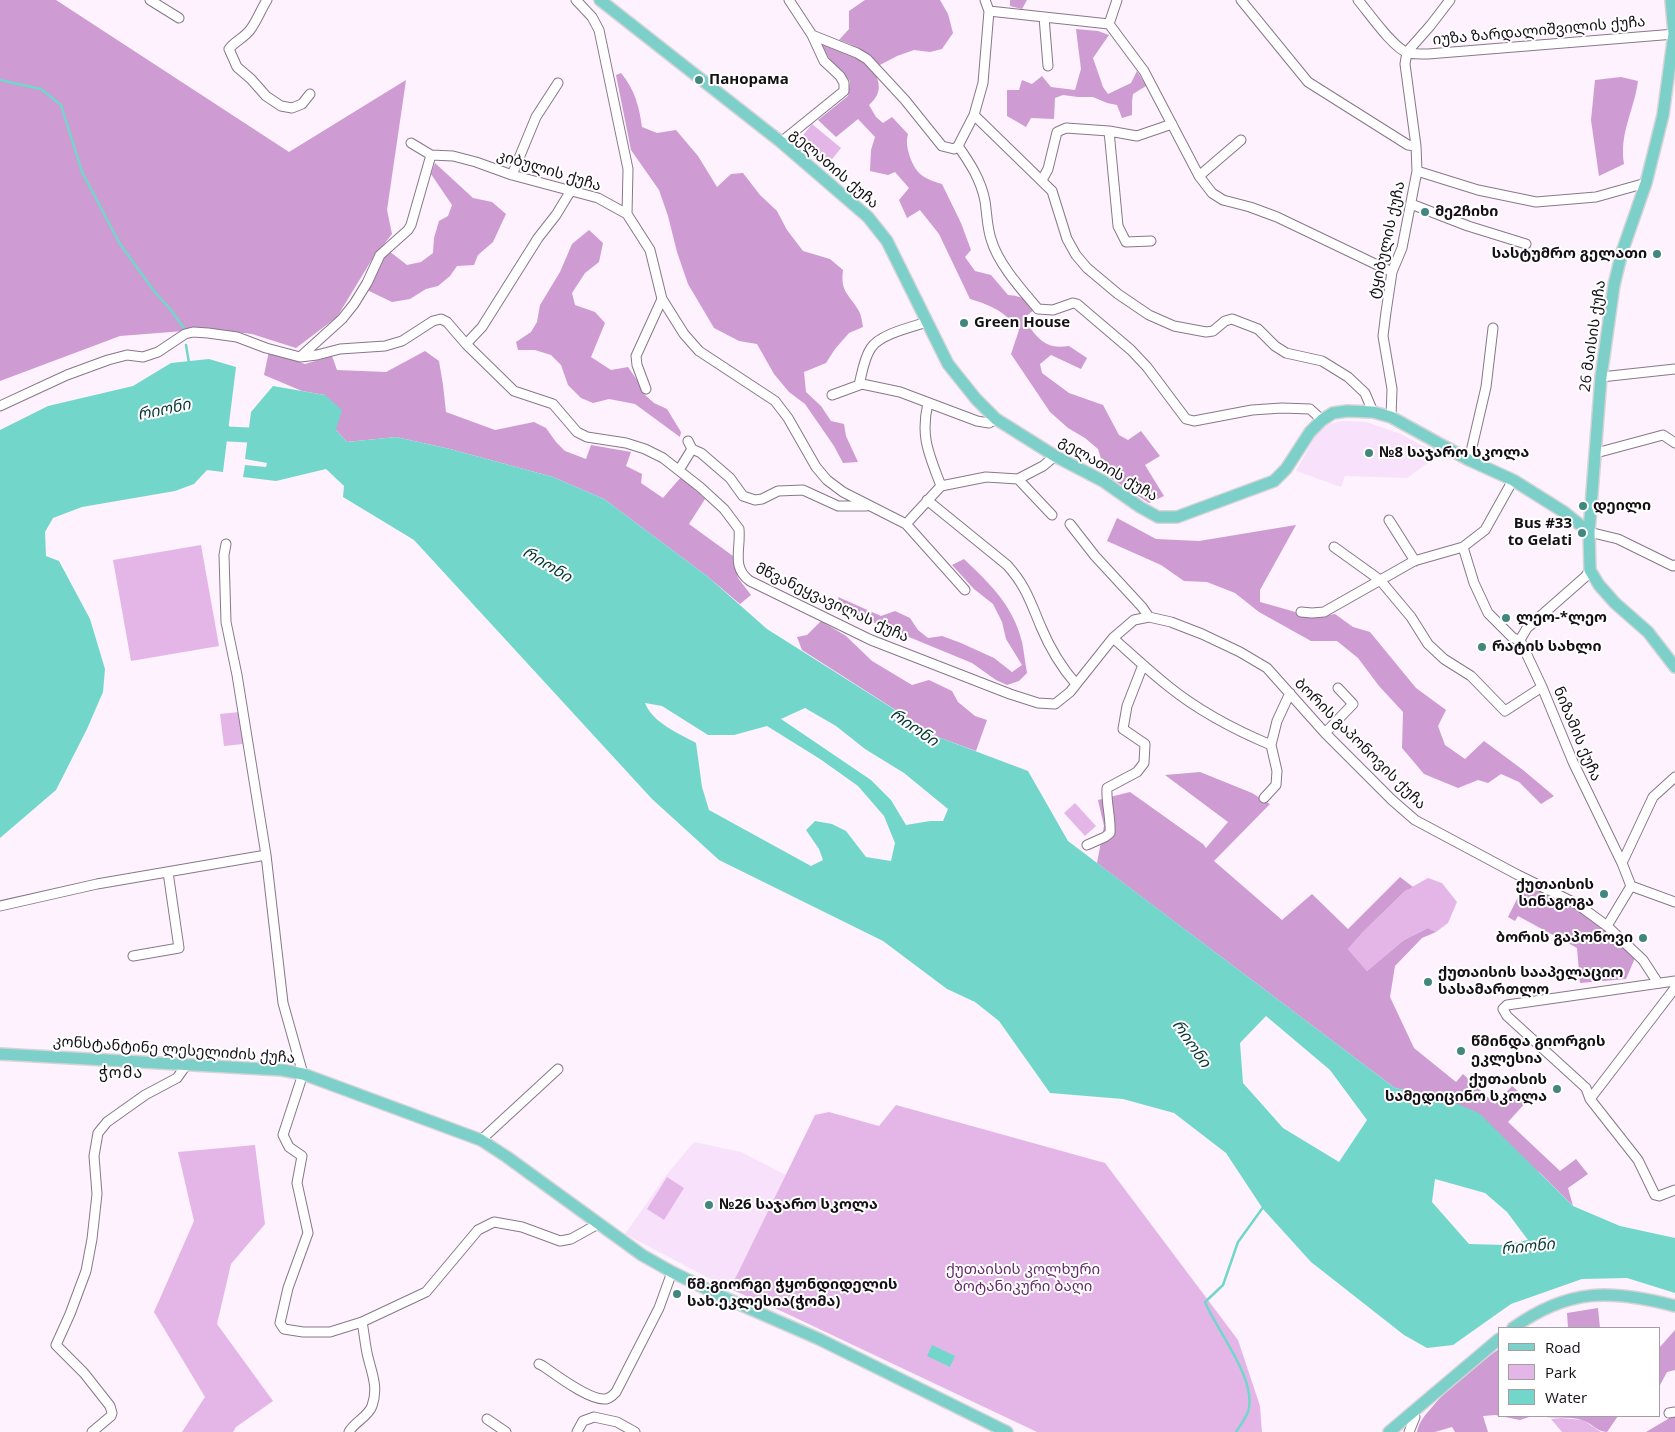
<!DOCTYPE html>
<html>
<head>
<meta charset="utf-8">
<style>
  body { margin:0 }
  #map { position:relative; width:1675px; height:1432px; overflow:hidden; background:#fdf2fe; font-family:"Open Sans",sans-serif }
  canvas { display:block }
  .legend { position:absolute; left:1498px; top:1327px; width:162px; height:90px; box-sizing:border-box; background:#fff; border:1px solid #a19fa2; margin:0; padding:6px 9px; list-style:none; font-size:15px; color:#151016 }
  .legend li { display:flex; align-items:center; gap:10px; height:25px }
  .legend b { width:25px; border:1px solid #a19fa2 }
</style>
</head>
<body>
<div id="map">
<canvas width="1675" height="1432"></canvas>
<ul class="legend">
<li><b style="height:6px;background:#7dd0ca"></b>Road</li>
<li><b style="height:14px;background:#e4b6e8"></b>Park</li>
<li><b style="height:14px;background:#73d6cb"></b>Water</li>
</ul>
</div>
<script>
const ctx = document.querySelector('canvas').getContext('2d');
ctx.lineJoin = 'round';
function fill(path, color) {
  ctx.fillStyle = color;
  ctx.fill(path, 'evenodd');
}
function strokePath(path, color, width, dash) {
  ctx.strokeStyle = color;
  ctx.lineWidth = width;
  ctx.lineCap = dash ? 'butt' : 'round';
  ctx.setLineDash(dash || []);
  ctx.stroke(path);
}
function label(font, color, halo, rows, align = 'center') {
  ctx.font = font + ' "Open Sans","Noto Sans Georgian",sans-serif';
  ctx.lineWidth = 4;
  ctx.setLineDash([]);
  ctx.textBaseline = 'middle';
  ctx.strokeStyle = halo;
  ctx.fillStyle = color;
  for (const [text, x, y, turn = 0] of rows) {
    ctx.save();
    ctx.translate(x, y);
    ctx.rotate((+turn || 0) * Math.PI / 180);
    ctx.textAlign = isNaN(turn) ? turn : align;
    if (halo) ctx.strokeText(text, 0, 0);
    ctx.fillText(text, 0, 0);
    ctx.restore();
  }
}
const built = new Path2D(`
  M1343 421 1366 422 1401 434 1428 449 1436 457 1407 478 1345 476 1341 487 1296 471 1316 435 1325 425Z
  M694 1142 741 1152 786 1175 730 1289 625 1234 668 1173Z`);
const green = new Path2D(`
  M812 124 841 148 829 163 800 139Z
  M201 545 219 646 131 661 113 560Z
  M239 712 243 744 224 746 220 714Z
  M1075 803 1096 826 1085 836 1064 813Z
  M1428 878 1442 883 1457 902 1448 923 1436 932 1428 928 1404 940 1367 971 1348 949 1363 932 1405 891Z
  M896 1105 1105 1163 1238 1340 1260 1406 1262 1432H1037L777 1309 730 1289 815 1115 829 1112 879 1126Z
  M255 1145 265 1224 231 1264 217 1324 273 1401 236 1427 233 1432H182L205 1397 154 1312 194 1221 178 1152Z
  M667 1177 684 1188 664 1220 647 1209Z
  M1561 1418 1583 1420 1601 1432H1562L1551 1419Z`);
const forest = new Path2D(`
  M0 0H56L289 152 406 80 387 210 392 234 371 261 337 317 296 348 252 334 209 329 120 336 0 381Z
  M865 0H940L948 14 953 33 942 49 930 52 914 50 897 56 878 66C868 53 855 45 839 40L849 29V11Z
  M1010 0H1027L1022 9 1010 6Z
  M1076 29 1098 31 1109 35 1093 58 1103 87 1108 94 1131 83 1137 71 1146 86 1133 94 1132 101V115L1122 118 1117 105 1107 103 1093 97H1078L1063 95 1055 98 1054 119 1031 118 1026 127 1007 116V90H1019L1022 80 1032 84 1042 76 1051 87 1075 90 1081 69Z
  M824 43C835 50 846 52 857 57 870 62 884 81 877 95 875 99 872 102 869 105L876 117 883 123 892 117 908 134C906 142 907 146 909 154 915 173 922 178 942 184L961 223 971 250 965 257 975 271 991 275 1008 295C1022 296 1025 299 1035 309L1023 319C1038 337 1043 350 1069 346L1087 358 1081 369 1051 355 1040 364 1042 373 1069 393 1103 405 1119 435 1128 440 1141 431 1160 456 1145 465 1164 496 1149 503 1106 475 1098 449 1085 438 1068 428 1050 412 1011 354 1019 330C1004 311 993 306 970 299L939 234 920 210 907 218 899 200 909 188 895 172 888 175 870 171 871 150 875 137 858 119 836 137 818 120 848 96 850 81 835 67 821 46Z
  M621 73C635 90 639 106 642 127L657 133 676 130 698 156 717 187 731 174 743 173 760 195 777 211 787 230 803 251 830 259 843 270C840 292 849 294 859 311 861 315 862 321 863 327L849 333 835 349 826 363 804 372 806 392 821 406 831 421 844 424 846 436 858 462 843 463 834 446 805 404 789 392 774 374 757 344 739 341 714 328 688 284 677 252 668 216 659 190 631 150 616 75Z
  M1621 77 1638 81C1634 111 1619 133 1624 164L1599 176 1591 120 1595 80Z
  M435 163 473 198 492 202 506 214 493 242 478 255 474 265 457 266 450 276 438 286 426 289 410 299 392 302 367 290 382 261 389 251 407 265 421 262 433 253 434 238 439 221 448 216 452 205 431 174Z
  M589 230 603 243 599 262 585 273 572 293 575 305 595 312 605 323 591 357 611 370 628 367 637 380 644 394 654 403 667 409 681 432 680 437 635 404 609 399 593 403 581 398 568 385 561 365 551 355 535 350H518L516 342 531 332 537 322 540 305 560 272 572 244Z
  M269 351 305 364 332 356 337 370 386 372 425 351 439 361 443 385 446 412 495 430 534 422 546 428 556 442 565 451 586 459 591 445 631 452 626 466 642 474 641 483 663 498 681 477 705 499 689 524 733 556 738 578 751 595 740 604 707 576 604 499 553 477 450 449 396 437 347 442 336 430 325 395 302 391 264 375Z
  M1117 518 1156 539 1199 541 1296 525 1260 590V602L1292 611 1311 618 1335 614 1353 627 1370 632 1416 688 1446 710 1438 726 1445 745 1465 759 1484 741 1523 770 1554 796 1541 804 1519 782 1501 774 1488 783 1478 780 1458 788 1424 774 1402 748 1403 712 1379 686 1358 658 1337 641H1311L1259 612 1235 593 1207 582 1184 581 1161 565 1107 541Z
  M964 559C990 584 1013 605 1022 642 1024 652 1025 662 1027 673L1019 681 1007 685 996 680 972 663 841 609 838 597 881 616 895 611 910 618 918 630 928 638 942 636 961 643 994 658 1012 672 1022 665 1006 639 1002 622 993 604 974 589 952 565Z
  M821 621 846 636 872 661 912 685 929 680 952 691 958 702 975 716 987 720 976 751 938 737 802 650 797 637 807 635Z
  M1200 772 1252 793 1270 804 1214 861 1282 920 1312 894 1348 929 1400 877 1413 887 1405 891 1363 932 1348 949 1367 971 1404 940 1428 928 1436 932 1422 938 1395 966 1390 997 1414 1048 1456 1082 1463 1074 1495 1104 1512 1086 1528 1100 1508 1122 1560 1171 1576 1159 1588 1174 1568 1188 1573 1206 1540 1173 1441 1097 1395 1088 1097 863 1104 826 1098 800 1130 792 1203 844 1206 848 1228 822 1165 775Z
  M1525 883 1577 907 1617 938 1635 958 1626 979 1580 983 1577 948 1518 916 1515 921 1508 917Z
  M1598 1308 1600 1328H1568L1567 1313Z
  M1675 1330V1370L1667 1372 1659 1387V1348Z
  M1499 1349V1416H1532L1520 1420 1495 1415 1483 1416 1488 1432H1455L1452 1427 1435 1432H1417C1419 1421 1426 1414 1433 1406 1452 1383 1474 1366 1499 1349Z
  M1537 1416H1618L1607 1432C1597 1432 1592 1423 1582 1420 1569 1416 1553 1419 1537 1416Z
  M1673 1416H1675V1432H1646Z`);
const water = new Path2D(`
  M209 359 236 367 223 472 207 470 194 484 175 491 82 507 53 518 45 532 46 556 59 561 90 619 105 669 103 692 87 729 56 790 0 838V430L48 406 133 386 171 363Z
  M273 386 325 395 342 410 336 430 347 442 396 437 450 449 553 477 604 499 707 576 767 629 938 737 1028 771 1068 841 1395 1088 1441 1097 1479 1113 1573 1206 1620 1226 1675 1238V1293L1627 1278 1582 1279 1511 1304 1453 1345 1427 1348 1404 1335 1311 1262 1263 1209 1226 1153 1174 1113 1123 1099 1050 1093 999 1021 975 1002 947 989 883 941 719 860 652 799 414 540 343 497 344 486 326 469 276 481 243 477 245 465 266 467 267 463 245 459 251 412ZM645 703 662 706 708 735H734L767 726 820 759 858 786 884 816 895 843 891 861 866 857 846 831 832 824 815 821 806 830 819 849 823 860 811 866 709 810 702 787 696 743C678 733 653 723 645 703ZM805 708 836 726 865 749 904 773 948 809 943 821H930L906 825 891 800 871 780 781 719ZM1266 1016 1330 1070 1367 1120 1339 1162 1283 1128 1243 1083 1240 1043ZM1435 1179 1485 1193 1507 1212 1528 1240 1505 1245 1469 1244 1432 1202Z
  M932 1345 955 1356 950 1367 927 1356Z`);
const stream = new Path2D(`
  M0 80 41 89 61 105 82 172 120 244 154 291 170 309 184 328
  M186 345 189 363
  M1236 1432C1240 1426 1245 1419 1248 1412 1258 1380 1217 1331 1205 1302L1223 1285 1238 1242 1264 1206`);
const river = new Path2D(`
  M210 424 228 434 267 436`);
const minor = new Path2D(`
  M150 0 179 18
  M267 0C261 9 257 21 250 30 244 38 235 41 229 49L237 67 251 79 266 96 281 106 292 108 302 104 310 94
  M576 0 592 17 599 30 628 169 627 214
  M1241 0 1308 82 1408 145 1416 146
  M1358 0C1369 13 1393 48 1408 53 1414 54 1422 54 1428 54L1675 34
  M989 11 1109 24 1144 71 1199 176 1212 193 1223 200 1250 207 1277 217 1392 272
  M1044 17 1048 66
  M1109 24 1117 0
  M812 35 857 53 867 59 905 100 942 146 954 149 958 146 974 115 983 83 989 11 985 0
  M1407 52 1430 26 1450 0
  M974 115 1052 191 1067 239 1076 255 1087 268 1118 294 1149 315 1174 326 1206 332 1213 331 1225 321 1232 319 1258 329 1275 346 1286 353 1322 361 1348 377 1365 393 1373 412
  M1109 131 1118 226 1126 242 1151 241
  M781 142 844 91V83L840 76 824 61 812 35 789 0
  M411 143 431 155 453 156 476 162 512 175 598 198 627 214 650 250 662 299 684 334 699 351 775 401 788 418 816 467 827 480 843 492 906 524 965 590
  M958 146C970 163 981 180 985 201 987 214 987 227 991 239 998 264 1022 290 1038 309L1053 310 1073 303 1077 304 1131 350 1147 367 1186 419 1194 421 1252 410 1282 408 1310 409 1322 420
  M1417 171 1478 190 1536 202 1596 197 1646 183
  M512 175 536 117 558 83
  M1199 176 1241 140
  M1042 180 1048 169 1057 132 1066 128 1109 131 1137 136 1172 124
  M1411 204 1468 226 1526 244
  M466 344 482 327 538 238 556 215 570 192
  M300 357 342 319 354 304 367 283 380 255 408 230 411 225 431 155
  M1601 377 1675 369
  M859 385C862 373 864 358 871 348 880 334 912 327 927 322
  M646 389 637 365 636 356 662 299
  M832 395 862 384 900 392 977 421 989 423 996 419
  M928 403C920 437 929 454 941 486
  M0 406 67 375 108 360 127 355 143 357 158 352 185 334 193 332 208 333 237 337 266 348 300 357 317 355 340 349 385 346 402 341 433 321 441 319 447 322 466 344 514 391 553 404 577 432 587 437 626 443 645 449 663 458 700 487 724 509 739 529C741 550 731 567 750 581L871 640 1010 694 1038 703 1055 704 1070 692 1113 638 1134 620 1149 617 1171 622 1202 634 1240 652 1267 668 1325 733 1392 800 1415 820 1518 875 1577 904 1607 926 1643 960 1658 983
  M1391 417 1392 389 1383 336 1386 312 1392 272 1402 248 1417 171 1416 146 1405 64 1407 52
  M692 449 701 453 730 478 743 496 755 500 762 499 778 491 803 490 838 506H866
  M1596 453 1663 435 1675 443
  M1469 460 1486 387 1493 328
  M679 470 692 449 688 441
  M1018 479 1052 515
  M927 500 1007 565C1026 586 1030 601 1041 627 1049 646 1062 668 1076 684
  M1389 520 1415 561
  M906 524 941 486 986 477 1018 479 1043 466 1055 456
  M1070 524 1095 556 1142 607 1149 617
  M1589 532 1618 539 1673 566 1675 565
  M226 544 224 555 226 622 237 675 266 855 283 1003 303 1074 283 1135 289 1147 302 1156 297 1183 308 1233 288 1288 280 1323 284 1329 303 1332H330L362 1322
  M1334 547 1380 580 1411 617 1428 644 1444 659 1471 676 1505 711 1542 687
  M1463 547 1474 583 1488 613 1513 638 1520 640
  M1590 570 1585 577 1527 628 1520 640 1542 687 1573 762 1622 863 1631 886
  M1301 612 1312 613 1324 612 1414 561 1463 547 1485 530 1513 480
  M1113 638C1131 654 1149 671 1168 686 1199 711 1235 730 1271 745
  M1325 733 1353 704 1338 688
  M1264 798 1276 785 1277 771 1271 745 1277 721 1290 693
  M1087 845 1105 837 1110 833C1111 817 1106 803 1107 788L1137 772 1144 763 1145 744 1123 729 1127 706 1143 665
  M1622 863 1653 797 1675 777
  M1631 886 1675 902
  M0 906 97 884 266 855
  M1607 926 1631 886
  M133 956 179 948 168 872
  M1675 981 1507 1005 1503 1009 1507 1016 1586 1088 1590 1099 1638 1160 1655 1195 1659 1196 1675 1190
  M1590 1099 1675 988
  M481 1140 558 1069
  M539 1364 543 1366C556 1375 590 1401 606 1399 611 1398 613 1395 616 1392L659 1308 672 1272
  M1669 1413 1675 1412
  M487 1419 506 1432
  M92 1432 111 1416 112 1413 110 1406 84 1373 56 1345 70 1314 86 1271 92 1239 97 1194 94 1156 98 1133 107 1122 145 1095 177 1078 187 1064
  M349 1432C354 1422 368 1417 372 1406 379 1386 371 1372 367 1353 365 1343 364 1332 362 1322L426 1292 478 1230 494 1222 522 1227 560 1241 571 1239 598 1224
  M577 1432 583 1421 594 1417 617 1422 635 1432
  M1409 1432 1415 1417 1413 1413`);
const major = new Path2D(`
  M600 0 781 142 868 217 887 241 948 364 976 399 996 419 1055 456 1103 481 1140 507 1158 517H1177L1274 481 1286 469 1310 432 1322 420 1333 413 1347 411 1373 412 1391 417 1469 460 1513 480 1564 512 1589 532
  M1671 0 1674 34 1663 115 1646 183 1622 252 1614 285 1601 377 1589 532 1590 570 1599 585 1615 603 1648 632 1675 667
  M0 1054 282 1070 303 1074 481 1140 507 1157 642 1255 672 1272 723 1297 819 1339 1007 1432
  M1513 1328C1569 1288 1611 1289 1675 1306
  M1389 1432 1499 1339`);
const markers = [
  [699,80,5,"#41877f"],
  [1425,212,5,"#41877f"],
  [1657,254,5,"#41877f"],
  [964,323,5,"#41877f"],
  [1369,453,5,"#41877f"],
  [1583,506,5,"#41877f"],
  [1582,533,5,"#41877f"],
  [1506,618,5,"#41877f"],
  [1482,647,5,"#41877f"],
  [1604,894,5,"#41877f"],
  [1643,938,5,"#41877f"],
  [1428,982,5,"#41877f"],
  [1461,1051,5,"#41877f"],
  [1557,1089,5,"#41877f"],
  [709,1205,5,"#41877f"],
  [677,1294,5,"#41877f"]
];
const streetNames = [
  ["იუზა ზარდალიშვილის ქუჩა",1539,31,-5],
  ["გელათის ქუჩა",834,169,41],
  ["კიბულის ქუჩა",549,171,17],
  ["ტყიბულის ქუჩა",1387,240,-77],
  ["26 მაისის ქუჩა",1593,336,-82],
  ["გელათის ქუჩა",1108,469,31],
  ["მწვანეყვავილას ქუჩა",832,603,25],
  ["ნიზამის ქუჩა",1577,734,67],
  ["ბორის გაპონოვის ქუჩა",1360,744,45],
  ["კონსტანტინე ლესელიძის ქუჩა",174,1050,4]
];
const poiNames = [
  ["Панорама",709,80],
  ["მე2ჩიხი",1435,212],
  ["სასტუმრო გელათი",1647,254,"right"],
  ["Green House",974,323],
  ["№8 საჯარო სკოლა",1379,453],
  ["დეილი",1593,506],
  ["Bus #33",1572,524,"right"],
  ["to Gelati",1572,541,"right"],
  ["ლეო-*ლეო",1516,618],
  ["რატის სახლი",1492,647],
  ["ქუთაისის",1594,885,"right"],
  ["სინაგოგა",1594,902,"right"],
  ["ბორის გაპონოვი",1633,938,"right"],
  ["ქუთაისის სააპელაციო",1438,973],
  ["სასამართლო",1438,990],
  ["წმინდა გიორგის",1471,1042],
  ["ეკლესია",1471,1059],
  ["ქუთაისის",1547,1080,"right"],
  ["სამედიცინო სკოლა",1547,1097,"right"],
  ["№26 საჯარო სკოლა",719,1205],
  ["წმ.გიორგი ჭყონდიდელის",687,1285],
  ["სახ.ეკლესია(ჭომა)",687,1302]
];
const parkNames = [
  ["ქუთაისის კოლხური",1023,1270],
  ["ბოტანიკური ბაღი",1023,1287]
];
const waterNames = [
  ["რიონი",164,410,-12],
  ["რიონი",547,565,31],
  ["რიონი",914,728,34],
  ["რიონი",1191,1044,55],
  ["რიონი",1528,1247,-6]
];
const neighbourhoodNames = [
  ["ჭომა",121,1073]
];
fill(built, '#f8e1fa');
fill(green, '#e4b6e8');
fill(forest, '#ce9bd2');
fill(water, '#73d6cb');
strokePath(stream, '#73d6cb', 2.5);
strokePath(river, '#73d6cb', 15);
strokePath(minor, '#887889', 11);
strokePath(major, '#d5d4d5', 14);
strokePath(minor, '#fff', 9);
strokePath(major, '#7dd0ca', 11);
for (const [x, y, r, color] of markers) {
  const dot = new Path2D();
  dot.arc(x, y, r, 0, 2 * Math.PI);
  ctx.fillStyle = color;
  ctx.fill(dot);
  strokePath(dot, '#fff', 2);
}
label('15px', '#151016', '#fff', streetNames);
label('bold 15px', '#151016', '#fff', poiNames, 'left');
label('15px', '#65296b', '#fff', parkNames);
label('italic 16px', '#063733', '#fff', waterNames);
ctx.letterSpacing = '1px';
label('16px', '#151016', '#fff', neighbourhoodNames);
ctx.letterSpacing = '0px';
</script>
</body>
</html>
